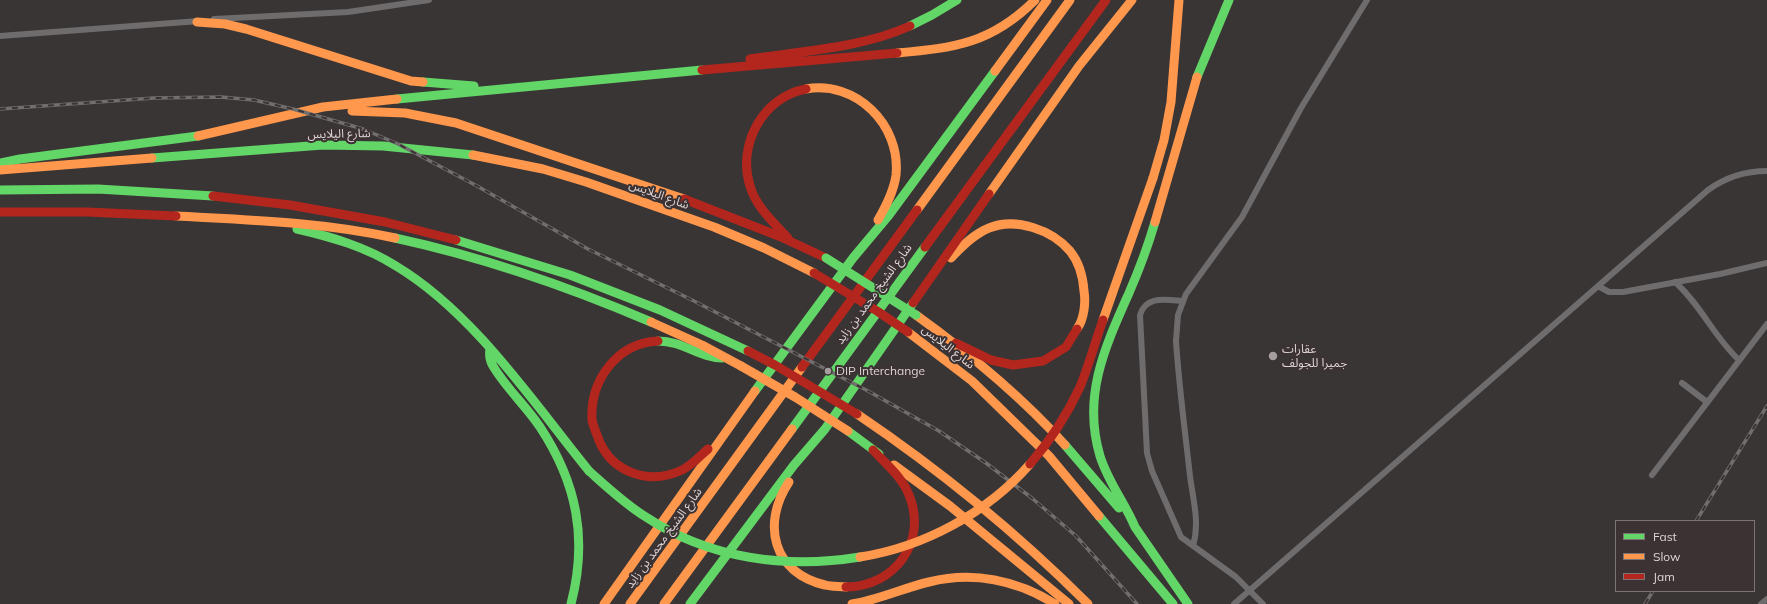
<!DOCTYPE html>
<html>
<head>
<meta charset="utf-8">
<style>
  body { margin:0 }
  #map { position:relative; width:1767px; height:604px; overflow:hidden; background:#3a3535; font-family:Mulish,sans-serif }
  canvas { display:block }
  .legend { position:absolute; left:1615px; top:520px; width:140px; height:72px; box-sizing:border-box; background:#3d3233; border:1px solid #7d7474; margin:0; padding:5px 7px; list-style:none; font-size:12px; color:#ddd6d6 }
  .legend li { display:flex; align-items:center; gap:8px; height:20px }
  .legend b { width:20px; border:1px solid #7d7474 }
</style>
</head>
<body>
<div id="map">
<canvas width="1767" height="604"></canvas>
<ul class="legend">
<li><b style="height:5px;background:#63d668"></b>Fast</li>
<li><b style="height:5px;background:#ff974d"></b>Slow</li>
<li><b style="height:5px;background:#b3261e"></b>Jam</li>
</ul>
</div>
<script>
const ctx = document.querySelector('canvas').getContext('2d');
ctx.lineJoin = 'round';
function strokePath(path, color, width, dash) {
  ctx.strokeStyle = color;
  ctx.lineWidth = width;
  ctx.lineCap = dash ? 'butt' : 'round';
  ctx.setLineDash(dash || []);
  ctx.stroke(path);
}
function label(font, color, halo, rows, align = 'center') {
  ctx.font = font + ' Mulish,"Noto Sans Arabic",sans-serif';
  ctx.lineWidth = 4;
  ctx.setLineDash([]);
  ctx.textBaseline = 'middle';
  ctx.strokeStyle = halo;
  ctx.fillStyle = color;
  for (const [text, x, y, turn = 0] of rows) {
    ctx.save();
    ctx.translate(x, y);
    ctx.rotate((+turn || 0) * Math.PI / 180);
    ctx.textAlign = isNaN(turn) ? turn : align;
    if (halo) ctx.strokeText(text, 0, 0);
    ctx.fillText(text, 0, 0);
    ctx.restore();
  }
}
const street = new Path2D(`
  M214 19 348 12 429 0
  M0 36 199 21
  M1675 282C1701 305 1714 337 1739 360
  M1598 286 1609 292H1623L1720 274 1767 263
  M1183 301C1167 300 1146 295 1140 315L1147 453 1152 471 1181 537 1236 577 1263 604
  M1682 383 1707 402
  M1652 475 1767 324
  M1193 546C1200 522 1193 500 1190 476 1185 431 1179 386 1176 341L1178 315 1186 294 1242 217 1301 108 1367 0
  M1234 604 1708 190C1726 177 1745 171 1767 171
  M1761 604 1767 599`);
const fast = new Path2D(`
  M910 26 932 15 957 0
  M1197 77 1229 0
  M423 82 474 86
  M397 99 702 70
  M152 158 323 145 383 146 473 155
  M0 163 20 159 198 136
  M0 190 98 189 213 196
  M297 229C332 237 366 247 396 266 473 312 533 402 589 471
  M395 238C483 257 567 286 651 322
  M456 240 570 275 660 310 748 351
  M658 341C683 341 700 358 722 358
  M490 349C489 355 490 361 493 366 506 388 526 406 540 427 577 483 588 539 571 604
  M755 391 853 258 889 215 995 71
  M792 429 925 247
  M848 431 879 454
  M1065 445 1119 508
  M1099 516 1173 604
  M1135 527 1188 604
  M1135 527C1125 503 1108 482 1100 456 1082 396 1105 347 1129 293 1139 270 1148 246 1155 222
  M690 604 794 465 825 429 913 303`);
const slow = new Path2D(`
  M197 22 225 24 246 29 411 81 423 82
  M897 53C955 48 992 43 1035 0
  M995 71 1047 0
  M806 89C855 80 901 124 896 175 894 191 886 206 878 220
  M352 111 405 113 456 123 684 199
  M198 136 323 107 397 99
  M473 155 543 169 586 182 714 227 764 248 814 273
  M0 170 152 158
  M1153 178 1164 140 1171 102 1179 0
  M989 194 1079 66 1132 0
  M917 210 1070 0
  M176 216C249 220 323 222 395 238
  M1155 222 1197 77
  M951 258C962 246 974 234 989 228 1016 217 1052 230 1070 251 1079 262 1083 277 1084 291 1086 303 1084 319 1077 329
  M916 315C970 354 1021 396 1065 445
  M651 322 702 345 741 366
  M908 332 972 381 1049 456 1099 516
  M857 414C940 470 1017 533 1088 604
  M894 465 950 506 1069 604
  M789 482C761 524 773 573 825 585 832 587 840 586 846 587
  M604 604 755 391
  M630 604 802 367
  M664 604 792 429
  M852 604C879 600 903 588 929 582 973 571 1017 580 1055 604`);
const jam = new Path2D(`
  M750 59C803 51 861 48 910 26
  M702 70 897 53
  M213 196 290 205 385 222 456 240
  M684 199 781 237 826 258
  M0 212H87L176 216
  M788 238C774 223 756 207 750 186 737 146 762 97 806 89
  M925 247 1106 0
  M913 303 989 194
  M658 341C617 343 590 380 592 420 593 425 595 430 597 435 609 472 648 486 682 470 691 466 700 456 708 449
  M956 343 991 360 1013 365 1043 361 1066 347 1077 329
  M802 367 917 210
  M846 587C895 587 928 541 909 495 902 477 886 464 873 450`);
const rail = new Path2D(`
  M0 109 154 98 221 97 254 100 293 109 363 129 398 144 477 186 588 249 692 300 868 391 939 431 986 463 1033 499 1076 536 1137 604
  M1696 521 1767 406
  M1645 604 1653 591`);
const fastBridge = new Path2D(`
  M826 258 916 315
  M589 471C607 487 625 504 646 517 709 559 787 569 860 557`);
const slowBridge = new Path2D(`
  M1103 320 1153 178
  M741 366 795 397 848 431
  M860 557C924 547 987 513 1030 464`);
const jamBridge = new Path2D(`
  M814 273 877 311 908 332
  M748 351 775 365 857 414
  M1030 464C1050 441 1067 415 1080 387 1089 365 1095 342 1103 320`);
const markers = [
  [1273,356,5,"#a49e9e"],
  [828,371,4,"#a49e9e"]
];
const streetNames = [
  ["شارع اليلايس",339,134,-1],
  ["شارع اليلايس",659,195,20],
  ["شارع الشيخ محمد بن زايد",874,294,-54],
  ["شارع اليلايس",948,347,38],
  ["شارع الشيخ محمد بن زايد",664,538,-54]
];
const poiNames = [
  ["عقارات",1282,349],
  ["جميرا للجولف",1282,363],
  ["DIP Interchange",836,371]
];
strokePath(street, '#6f6c6d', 6);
strokePath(fast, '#63d668', 9);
strokePath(slow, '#ff974d', 9);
strokePath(jam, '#b3261e', 9);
strokePath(rail, '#716e6e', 3.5);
strokePath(rail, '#3d3233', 2, [6]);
strokePath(fastBridge, '#63d668', 9);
strokePath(slowBridge, '#ff974d', 9);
strokePath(jamBridge, '#b3261e', 9);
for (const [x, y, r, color] of markers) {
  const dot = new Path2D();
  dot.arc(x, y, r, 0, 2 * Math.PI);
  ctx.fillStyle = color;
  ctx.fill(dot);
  strokePath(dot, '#3d3233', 1.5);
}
label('12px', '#ddd6d6', '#3d3233', streetNames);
label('12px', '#ddd6d6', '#3d3233', poiNames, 'left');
</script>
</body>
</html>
